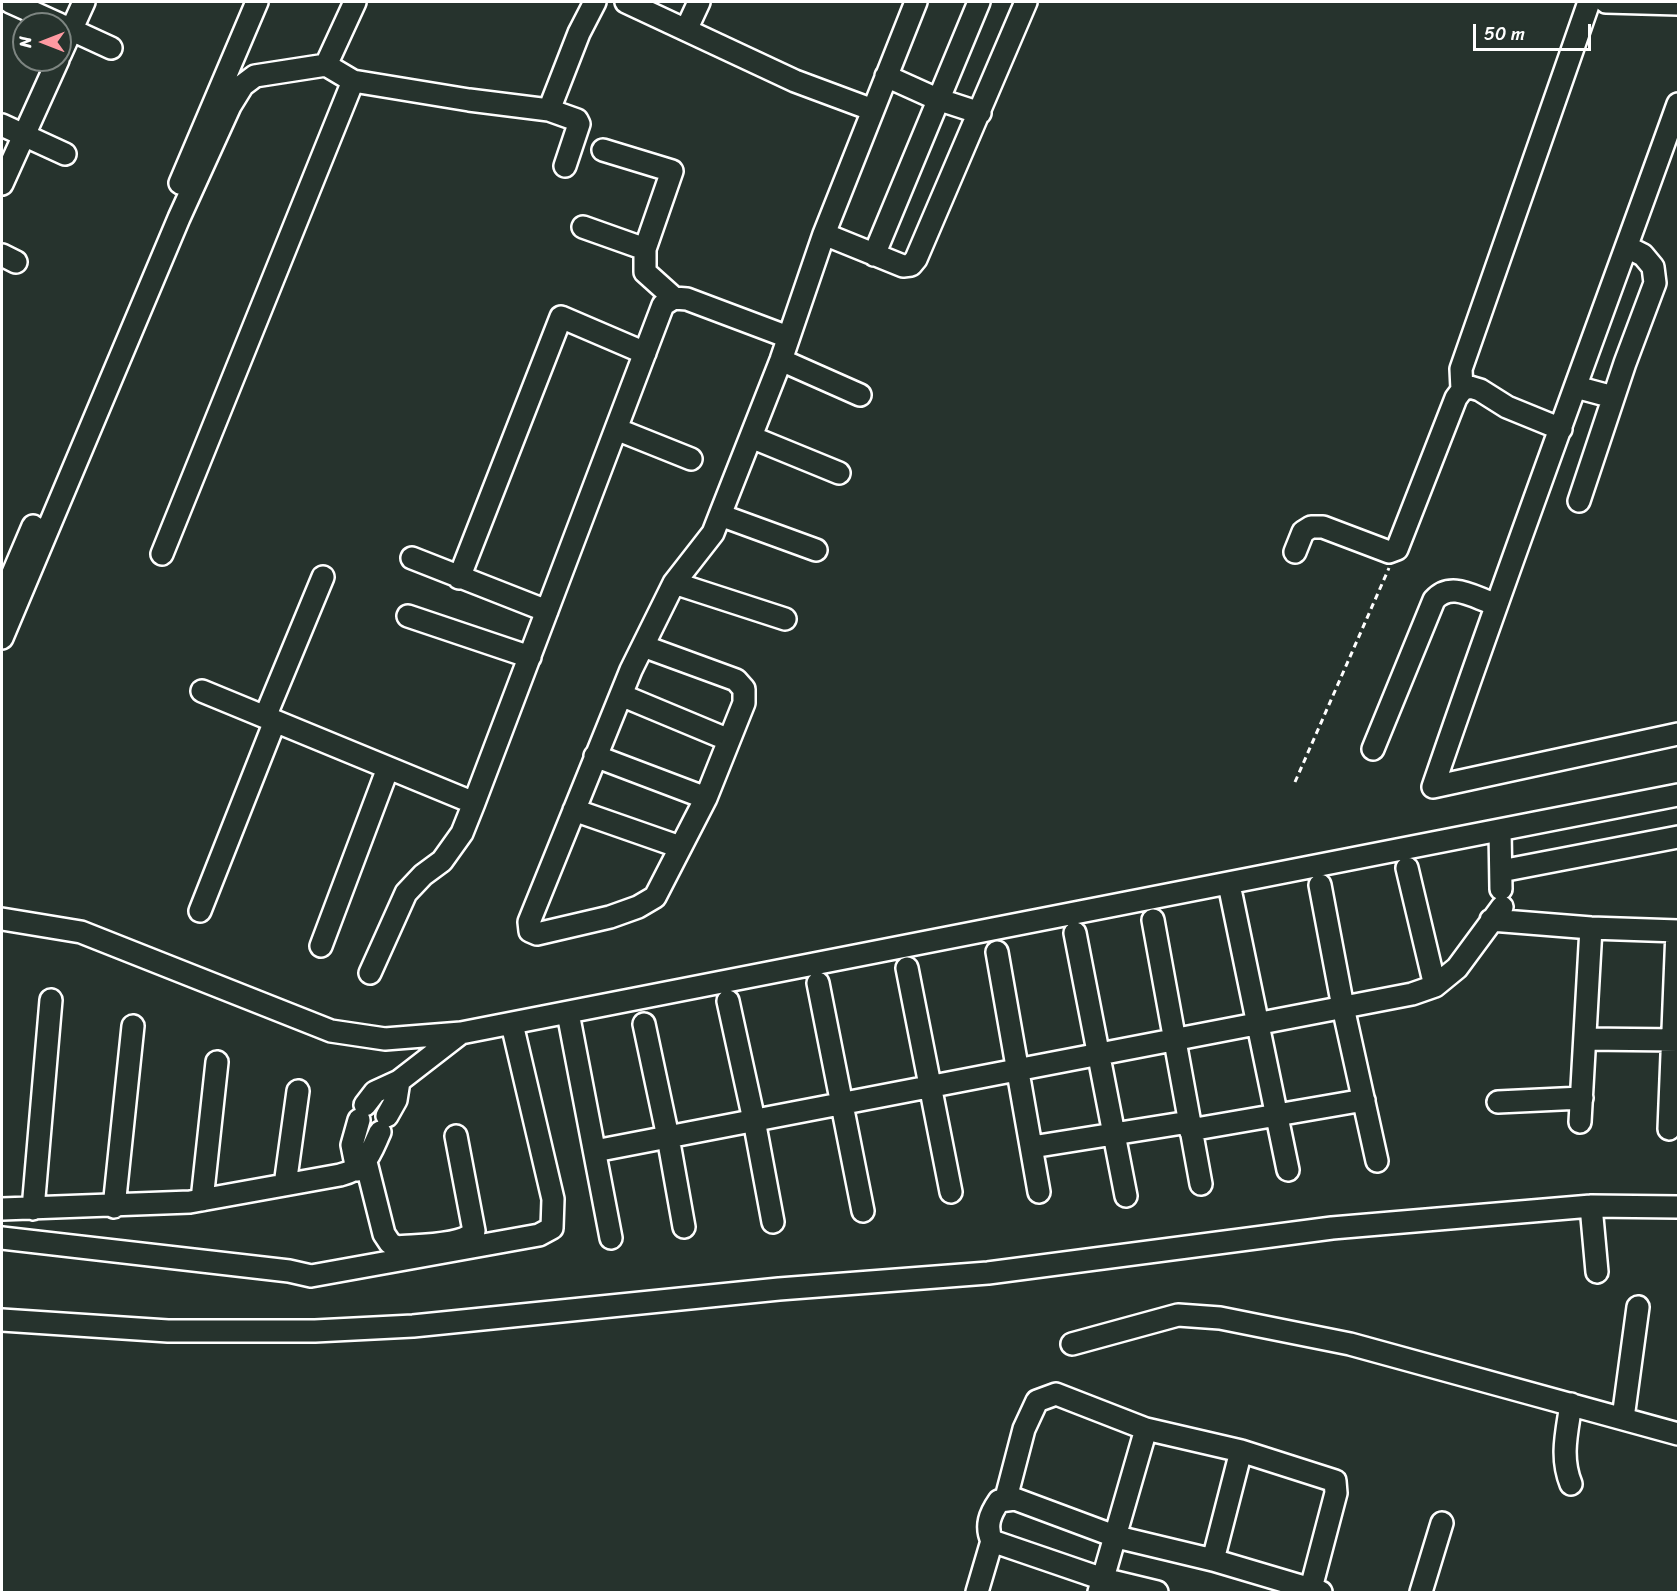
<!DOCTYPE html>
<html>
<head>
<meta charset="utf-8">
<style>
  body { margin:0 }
  #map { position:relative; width:1680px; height:1594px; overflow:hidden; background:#26332d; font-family:Sriracha,sans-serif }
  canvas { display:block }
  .frame { position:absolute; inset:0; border:3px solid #fff; pointer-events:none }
  .north { position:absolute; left:12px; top:12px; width:60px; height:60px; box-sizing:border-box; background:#26332d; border:2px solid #7d8581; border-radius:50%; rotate:270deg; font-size:16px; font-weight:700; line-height:24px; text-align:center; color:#fff }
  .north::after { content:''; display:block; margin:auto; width:21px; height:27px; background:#ff9aa2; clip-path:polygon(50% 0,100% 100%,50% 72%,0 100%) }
  .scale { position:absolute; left:1473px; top:24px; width:118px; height:27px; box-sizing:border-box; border:3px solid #fff; border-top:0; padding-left:8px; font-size:18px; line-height:21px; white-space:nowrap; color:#fff; -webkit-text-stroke:4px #26332d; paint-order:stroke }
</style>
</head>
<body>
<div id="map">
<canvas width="1680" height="1594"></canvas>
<div class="frame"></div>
<div class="north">N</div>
<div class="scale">50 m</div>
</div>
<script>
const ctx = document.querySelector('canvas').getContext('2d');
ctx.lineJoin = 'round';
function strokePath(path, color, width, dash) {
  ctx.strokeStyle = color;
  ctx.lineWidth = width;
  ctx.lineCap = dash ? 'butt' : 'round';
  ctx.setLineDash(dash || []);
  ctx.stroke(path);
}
const path = new Path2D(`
  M1295 782 1389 568`);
const minor = new Path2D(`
  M10 2 59 24
  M626 2 795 81 873 110
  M1606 2 1678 4
  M61 25 111 48
  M686 30 699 2
  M60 55 84 2
  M326 65 355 2
  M886 76 937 99 980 113
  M549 110 577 120 579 124 565 166
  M2 125 65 154
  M603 150 672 171 645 249V272L674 298
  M180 183 257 2
  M2 184 58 60
  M583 227 645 249
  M824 234 903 266 911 265 916 259 1026 2
  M2 255 16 262
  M874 255 979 2
  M781 360 860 395
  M1576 387 1613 397
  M1462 390 1461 369 1589 2
  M616 429 691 459
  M751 437 839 473
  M1579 501 1625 363 1655 283 1653 267 1643 255 1627 247
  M720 515 816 550
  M1295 552 1303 532 1311 527H1323L1389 552 1397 549 1456 398 1462 390 1470 387 1480 390 1507 407 1561 429
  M162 554 353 81
  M412 558 547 611
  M459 578 561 317 645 353
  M674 583 785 619
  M2 599 33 526
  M408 616 530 657
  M2 638 179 218 230 106 243 85 255 76 326 65 353 81 469 100 549 110 579 33 595 2
  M643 646 736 680 744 689V703L706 798 655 897 638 907 610 917 537 934 530 931 529 922 631 670 674 583 713 533 720 515 781 360 824 234 916 2
  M202 691 474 803 663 305 674 298 687 299 788 337
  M621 695 729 740
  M265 717 323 577
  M1373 749 1434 600C1451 581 1473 597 1495 604
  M595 756 706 798
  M1433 787C1511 558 1596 332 1678 104
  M1433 787 1678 734
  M574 810 680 847
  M1500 830 1501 889
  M1407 868 1435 986
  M1501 871 1678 837
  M1320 885 1343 1007 1377 1161
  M1231 894 1288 1170
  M200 911 275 721
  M2 919 81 932 331 1031 385 1039 461 1033
  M1153 920 1201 1184
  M1491 920 1591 928 1678 931
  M1075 933 1126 1196
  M321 946 388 768
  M997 952 1039 1192
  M907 968 951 1192
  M370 973 406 893 423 875 442 861 462 833 474 803
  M818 983 863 1211
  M728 1001 754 1120 773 1222
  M568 1013 611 1238
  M644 1024 668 1137 684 1227
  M1585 1039 1678 1040
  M1498 1102 1582 1098
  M365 1105 375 1092 399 1081 461 1033 1678 795
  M387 1116 396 1100 399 1081
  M1580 1122 1591 928
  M1669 1129 1677 931
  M1190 1130 1364 1100
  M1032 1147 1189 1122
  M595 1151 1412 994 1435 986 1457 968 1502 907
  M366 1162 384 1234 390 1243 397 1247C416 1245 464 1246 474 1231L456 1136
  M357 1170 352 1145 359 1120
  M285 1185 298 1091
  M202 1200 217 1062
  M1591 1206 1597 1272
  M114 1207 133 1026
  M2 1209 190 1202 340 1175C367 1168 369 1156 380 1132
  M33 1209 51 1000
  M2 1238 289 1271 311 1276 539 1235 552 1228 553 1199 512 1024
  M2 1320 168 1331H315L413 1326 779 1289 988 1273 1332 1228 1591 1206 1678 1207
  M1072 1344 1178 1315 1220 1318 1350 1344 1678 1434
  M1623 1418 1638 1307
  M1571 1484C1560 1457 1567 1432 1571 1404
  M1006 1498 1024 1429 1037 1401 1056 1394 1146 1429 1241 1451 1335 1481 1336 1493 1310 1592
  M1213 1560 1241 1451
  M977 1592 992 1541
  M1099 1592 1146 1429
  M1157 1592 1103 1579 992 1541C985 1526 990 1514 999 1501L1015 1499 1117 1537 1213 1560 1321 1592
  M1421 1592 1442 1523`);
strokePath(minor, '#fff', 26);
strokePath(path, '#fff', 3, [6, 4.5]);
strokePath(minor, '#26332d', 21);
</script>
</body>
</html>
